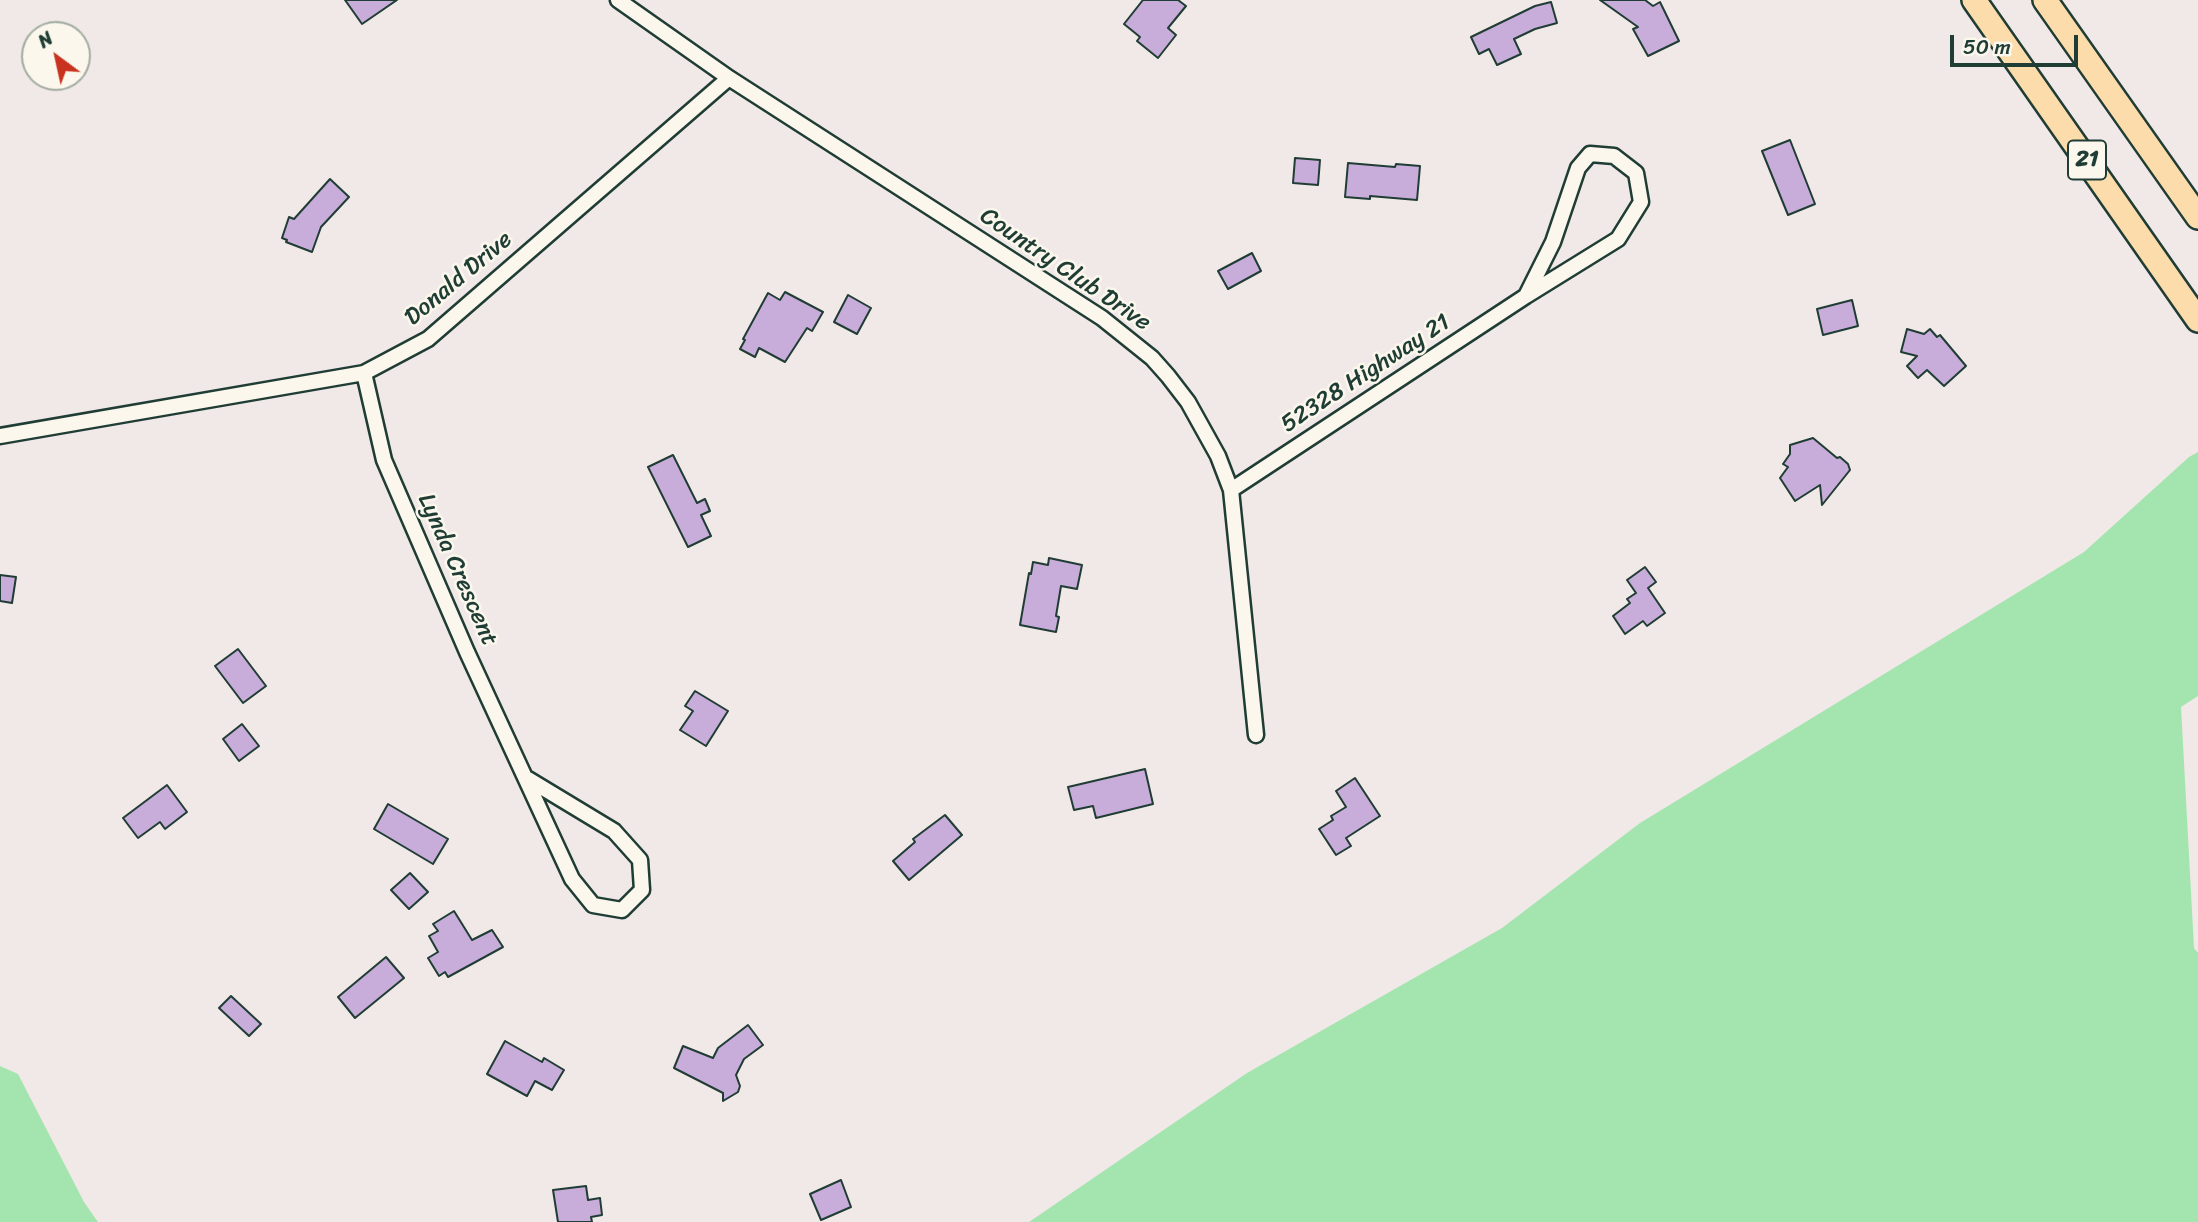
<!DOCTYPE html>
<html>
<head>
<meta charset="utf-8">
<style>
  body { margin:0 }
  #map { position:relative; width:2198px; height:1222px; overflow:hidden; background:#f1e8e8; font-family:Sriracha,sans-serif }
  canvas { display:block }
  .north { position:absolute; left:21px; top:21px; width:70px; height:70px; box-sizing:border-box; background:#fbf7ec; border:2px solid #a3ada2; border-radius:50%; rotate:327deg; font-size:19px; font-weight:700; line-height:28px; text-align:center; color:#1f3d34 }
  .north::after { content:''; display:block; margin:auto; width:24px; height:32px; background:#c8321e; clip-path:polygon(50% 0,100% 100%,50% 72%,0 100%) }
  .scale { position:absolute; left:1950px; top:35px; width:128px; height:32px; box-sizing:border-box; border:4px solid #1f3d34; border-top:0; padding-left:9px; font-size:21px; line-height:24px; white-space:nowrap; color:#1f3d34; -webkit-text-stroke:5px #fbf7ec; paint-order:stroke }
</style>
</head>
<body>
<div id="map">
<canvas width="2198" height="1222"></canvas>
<div class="north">N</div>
<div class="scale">50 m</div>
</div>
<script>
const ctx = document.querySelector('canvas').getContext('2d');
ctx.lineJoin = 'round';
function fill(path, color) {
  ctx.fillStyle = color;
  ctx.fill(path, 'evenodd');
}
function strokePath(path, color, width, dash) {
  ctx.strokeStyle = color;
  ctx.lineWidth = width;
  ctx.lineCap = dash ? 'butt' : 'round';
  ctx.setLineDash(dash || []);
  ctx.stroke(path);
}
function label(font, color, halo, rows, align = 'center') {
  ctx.font = font + ' Sriracha,sans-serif';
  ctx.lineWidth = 5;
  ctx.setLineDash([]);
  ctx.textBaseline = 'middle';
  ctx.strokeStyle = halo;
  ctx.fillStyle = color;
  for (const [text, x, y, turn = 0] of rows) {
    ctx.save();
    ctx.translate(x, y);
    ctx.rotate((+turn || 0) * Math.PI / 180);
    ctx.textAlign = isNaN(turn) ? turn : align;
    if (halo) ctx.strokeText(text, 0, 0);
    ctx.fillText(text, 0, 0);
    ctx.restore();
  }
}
const green = new Path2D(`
  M2198 452V696L2181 707 2194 948 2198 953V1222H1029L1247 1073 1502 928 1640 823 2084 552 2189 457Z
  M0 1066 18 1074 84 1202 98 1222H0Z`);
const building = new Path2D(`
  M345 0H397L362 24Z
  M1143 0H1178L1186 6 1168 28 1176 35 1158 58 1137 41 1140 37 1124 24Z
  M1600 0H1645L1653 6 1660 2 1679 41 1648 56 1633 29 1638 27Z
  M1551 2 1557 23 1535 29 1514 39 1521 54 1497 65 1489 49 1479 54 1471 37 1535 6Z
  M1790 140 1815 204 1788 215 1762 151Z
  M1295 158 1320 160 1318 185 1293 183Z
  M1348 163 1395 167 1396 164 1420 166 1417 200 1370 196V199L1345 197Z
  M330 179 349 197 321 227 312 252 286 242 287 240 282 238 289 217 294 219Z
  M1252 253 1261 271 1228 289 1218 271Z
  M785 292 823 312 812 331 807 328 785 362 759 348 755 357 740 349 745 340 743 339 768 293 780 300Z
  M848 295 871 308 857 334 834 322Z
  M1852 300 1858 326 1823 335 1817 309Z
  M1907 329 1924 334 1930 329 1937 337 1940 335 1966 366 1944 386 1927 370 1918 378 1907 366 1917 356 1901 352Z
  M1813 438 1837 458 1840 457 1848 464 1850 470 1822 505 1820 485 1795 501 1780 478 1788 467 1783 464 1790 454V445Z
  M673 455 697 503 705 499 710 511 701 515 711 536 688 547 648 467Z
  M1049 558 1082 565 1077 589 1061 586 1056 616 1059 617 1056 632 1020 625 1029 573 1031 574 1033 562 1048 565Z
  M1645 567 1656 582 1648 588 1665 613 1647 626 1643 621 1625 634 1613 616 1630 603 1627 599 1636 593 1627 580Z
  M0 575 16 577 12 603 0 601Z
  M238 649 266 686 243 703 215 666Z
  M695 691 728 711 706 746 680 730 693 711 685 706Z
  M242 724 259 746 239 761 223 739Z
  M1145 769 1153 804 1096 818 1093 806 1074 810 1068 787Z
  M1355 778 1380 816 1346 838 1351 846 1336 855 1319 829 1333 820 1331 816 1346 807 1336 791Z
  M167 785 187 812 165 829 160 822 138 838 123 818Z
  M388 804 448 839 433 864 374 829Z
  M945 815 962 835 909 880 893 861 915 842 913 839Z
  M410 873 428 892 409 909 391 890Z
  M454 911 472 940 492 930 503 947 448 977 445 972 439 976 428 958 438 952 429 936 438 931 433 924Z
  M386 957 404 978 355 1018 338 997Z
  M231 996 261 1024 249 1036 219 1008Z
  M748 1025 763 1045 744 1059 736 1075 740 1086 738 1092 723 1101V1093L674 1068 683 1046 713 1058 718 1048Z
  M505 1041 542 1062 544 1058 564 1070 552 1090 535 1081 527 1096 487 1074Z
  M841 1180 851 1207 821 1220 810 1194Z
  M586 1186 588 1200 600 1198 602 1215 591 1217 592 1222H558L553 1190Z`);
const minor = new Path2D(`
  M618 0 729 78 1102 318 1152 358 1168 376 1188 402 1218 456 1231 490 1256 735
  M364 373 384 460 467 652 572 879 593 905 622 910 642 890 640 860 614 831 528 779
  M0 436 364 373 428 339 729 78
  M1231 490 1526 296 1618 239 1641 202 1636 173 1614 156 1590 154 1578 168 1553 242 1526 296`);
const primary = new Path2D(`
  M1974 0 2198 320
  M2045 0 2198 217`);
const shields = [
  [2087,160,38]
];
const shieldNames = [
  ["21",2087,160]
];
const streetNames = [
  ["Country Club Drive",1065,270,34],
  ["Donald Drive",459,279,-40],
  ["52328 Highway 21",1366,374,-33],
  ["Lynda Crescent",457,570,66]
];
fill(green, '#a4e5af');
fill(building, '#c8acd9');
strokePath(building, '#1f3d34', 2);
strokePath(minor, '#1f3d34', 19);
strokePath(primary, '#1f3d34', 28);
strokePath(minor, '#fbf7ec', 14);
strokePath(primary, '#fddcac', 23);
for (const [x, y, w] of shields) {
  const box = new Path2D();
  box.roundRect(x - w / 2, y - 19.5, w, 39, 5);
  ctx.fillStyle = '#fbf7ec';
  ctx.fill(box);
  strokePath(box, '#1f3d34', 2);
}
label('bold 23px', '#1f3d34', null, shieldNames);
label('24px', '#1f3d34', '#fbf7ec', streetNames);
</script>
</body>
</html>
